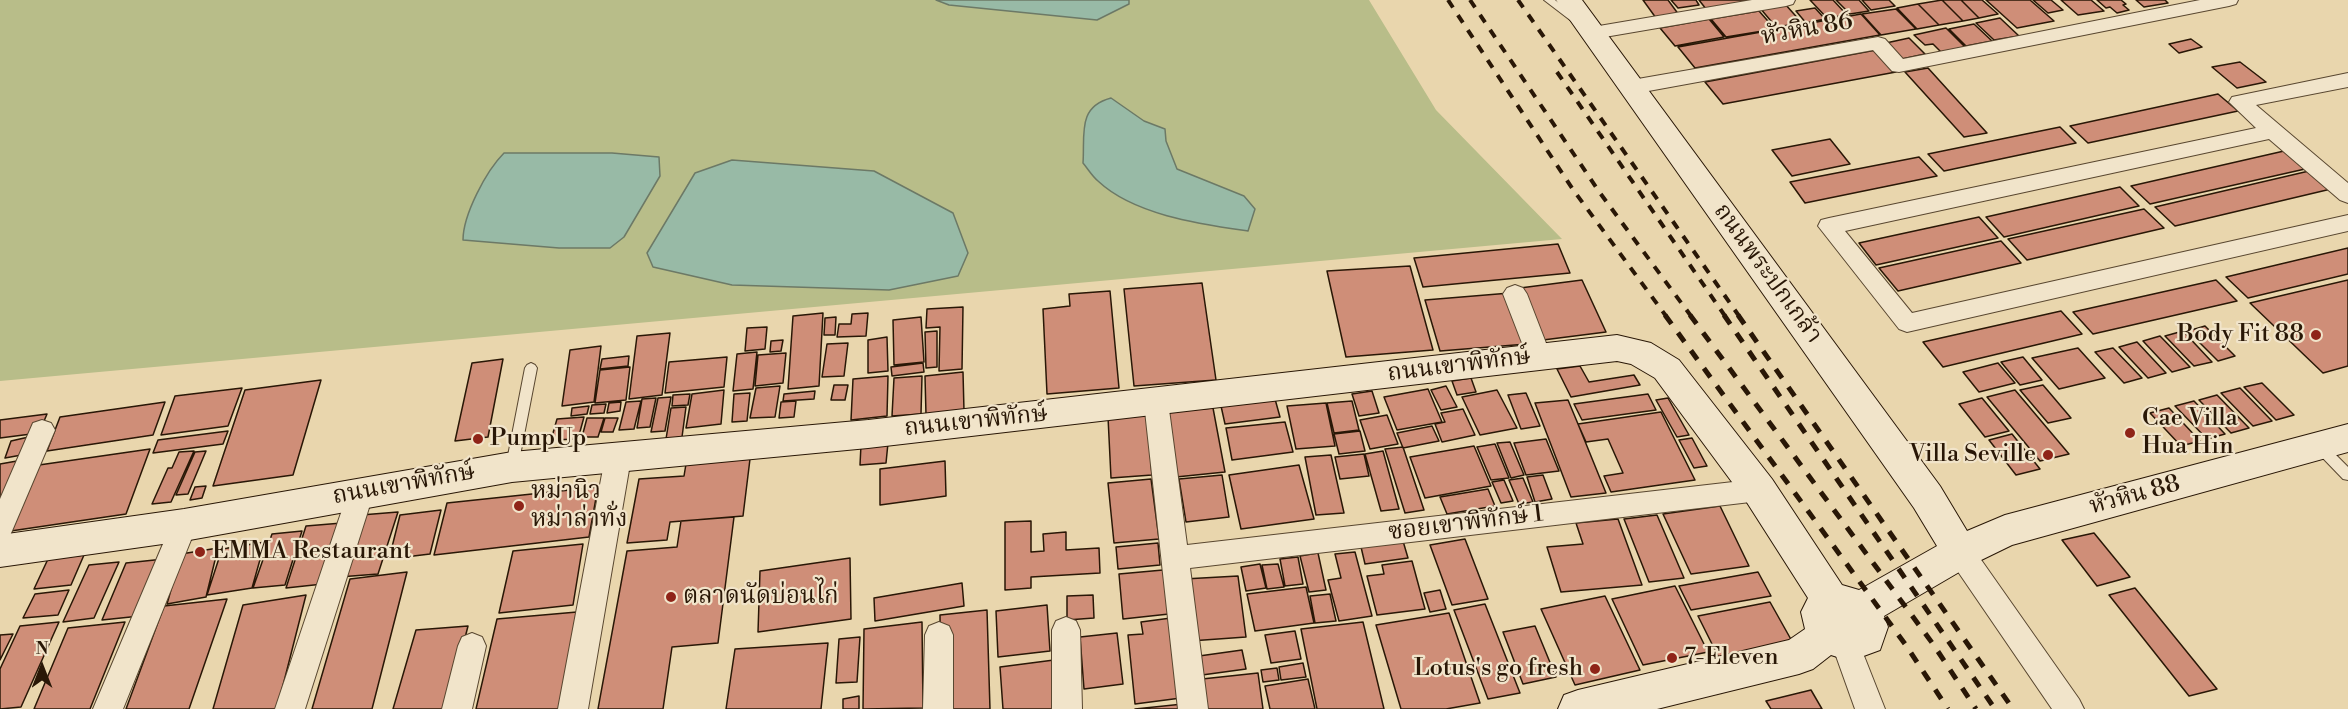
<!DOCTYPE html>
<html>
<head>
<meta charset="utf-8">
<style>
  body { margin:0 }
  #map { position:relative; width:2348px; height:709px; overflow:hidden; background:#e9d6ad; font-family:"Libre Bodoni",serif }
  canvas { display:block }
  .north { position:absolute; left:12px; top:637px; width:60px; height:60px; -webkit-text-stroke:4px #f1e4ca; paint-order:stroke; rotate:0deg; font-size:16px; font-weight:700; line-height:24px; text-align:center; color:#291706 }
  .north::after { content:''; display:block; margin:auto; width:21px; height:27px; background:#291706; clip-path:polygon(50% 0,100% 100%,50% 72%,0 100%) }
</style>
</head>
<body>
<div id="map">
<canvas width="2348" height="709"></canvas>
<div class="north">N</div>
</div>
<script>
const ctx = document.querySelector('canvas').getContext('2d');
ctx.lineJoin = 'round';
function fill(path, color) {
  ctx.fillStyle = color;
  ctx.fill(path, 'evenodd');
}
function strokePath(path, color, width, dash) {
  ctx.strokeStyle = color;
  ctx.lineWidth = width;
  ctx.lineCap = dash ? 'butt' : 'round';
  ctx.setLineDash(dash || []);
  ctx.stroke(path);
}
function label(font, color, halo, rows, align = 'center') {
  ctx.font = font + ' "Libre Bodoni","Noto Serif Thai",serif';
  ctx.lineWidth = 4.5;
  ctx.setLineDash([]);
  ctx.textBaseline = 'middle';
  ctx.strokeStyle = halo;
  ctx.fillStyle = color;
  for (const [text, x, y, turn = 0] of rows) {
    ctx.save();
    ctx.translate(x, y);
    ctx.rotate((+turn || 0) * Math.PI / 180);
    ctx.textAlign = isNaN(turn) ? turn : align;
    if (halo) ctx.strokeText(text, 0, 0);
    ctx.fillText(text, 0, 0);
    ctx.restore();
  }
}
const green = new Path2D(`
  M0 0H1369L1436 110 1562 239 0 381Z`);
const water = new Path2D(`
  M936 0H1129V4L1097 20 949 5Z
  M1111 98 1144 121 1165 129 1166 141 1177 169 1244 196 1255 209 1248 231C1200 224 1134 215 1098 181 1092 176 1088 169 1083 163 1085 134 1077 107 1111 98Z
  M504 153H612L659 157 660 176 624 237 610 248H559L463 240C463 215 486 171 504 153Z
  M732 160 874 171 953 213 968 253 958 276 889 290 732 285 653 267 647 253 695 173Z`);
const building = new Path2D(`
  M1643 0H1668L1679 15 1656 18Z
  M1671 0H1696L1699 5 1678 8Z
  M1699 0H1750L1751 1 1706 9Z
  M1810 0H1833L1847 15 1827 18Z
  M1836 0H1859L1869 11 1850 14Z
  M1862 0H1889L1895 6 1871 10Z
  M1942 0 1963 21 1939 25 1918 4Z
  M1942 0H1961L1979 18 1963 21Z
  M1961 0H1982L1998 14 1979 18Z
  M1986 0H2030L2054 21 2017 28Z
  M2033 0H2051L2063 10 2048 13Z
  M2061 0H2091L2104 11 2078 15Z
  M2097 0H2121L2126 4 2123 5 2129 10 2117 13 2110 7 2106 8Z
  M2136 0H2165L2168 3 2144 7Z
  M1785 4 1802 23 1776 27 1760 8Z
  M1918 4 1939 25 1917 29 1897 8Z
  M1815 8 1825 19 1806 23 1796 11Z
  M1896 9 1916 29 1881 35 1862 14Z
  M1759 11 1775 29 1726 37 1711 19Z
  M1861 14 1880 35 1695 68 1678 47Z
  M2000 18 2019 36 1994 40 1976 23Z
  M1709 19 1724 37 1675 46 1660 28Z
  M1974 24 1992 41 1966 46 1949 29Z
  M1946 28 1965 47 1941 52 1933 44 1925 45 1914 35Z
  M1909 38 1925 54 1902 59 1886 43Z
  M2191 39 2202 47 2179 53 2169 44Z
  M1876 50 1896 72 1723 104 1705 82Z
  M2240 62 2266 82 2237 88 2212 67Z
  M1928 68 1987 133 1964 137 1905 72Z
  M2218 94 2238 111 2088 143 2070 126Z
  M2060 127 2076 143 1944 171 1928 154Z
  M1830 139 1850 164 1792 176 1772 150Z
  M2284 151 2305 169 2150 204 2131 186Z
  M1919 157 1937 176 1805 203 1790 182Z
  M2309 171 2331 189 2175 226 2155 207Z
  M2120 187 2139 206 2004 237 1986 217Z
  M2144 209 2164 228 2027 260 2008 239Z
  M1979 217 1998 238 1876 265 1859 243Z
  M2001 241 2021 263 1898 291 1879 268Z
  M1558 244 1570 273 1423 287 1414 258Z
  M2348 248V274L2248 298 2226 277Z
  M1410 266 1433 350 1346 357 1327 271Z
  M1582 280 1606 332 1543 340 1520 288Z
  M2216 280 2237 301 2093 334 2073 312Z
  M2348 280V366L2323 373 2250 303Z
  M1202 283 1216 380 1134 386 1124 289Z
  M1110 291 1119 388 1047 394 1043 309 1070 306 1069 294Z
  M1510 293 1527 344 1440 351 1425 300Z
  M963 307 962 369 939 371 940 327 926 328 927 309Z
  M2061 311 2082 334 1943 367 1923 342Z
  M823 313 819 386 788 389 793 316Z
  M868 313 866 336 837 337 839 324H851L852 314Z
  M836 317 835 335H824L825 318Z
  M921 317 924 362 894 365 893 320Z
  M2205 326 2235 356 2218 361 2188 331Z
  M767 327 765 349 745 351 747 328Z
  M937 331V367L926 368 925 332Z
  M2183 331 2212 362 2194 366 2165 336Z
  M670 333 662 395 629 399 637 336Z
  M2160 336 2190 367 2172 372 2143 341Z
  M887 337 888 371 868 373V340Z
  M783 340 781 351 770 352 771 341Z
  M2137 342 2166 373 2148 378 2119 347Z
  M848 343 844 376 822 377 827 344Z
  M601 346 594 402 562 406 570 350Z
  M2078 348 2105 378 2059 389 2032 358Z
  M2113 348 2142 378 2124 383 2095 352Z
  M757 352 753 389 733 391 737 354Z
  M786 353 783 383 755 386 758 355Z
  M629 356 628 366 600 369 602 359Z
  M727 357 724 387 665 393 669 362Z
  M2023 357 2042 380 2020 385 2001 362Z
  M503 359 488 437 455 441 472 363Z
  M923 363 924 372 892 376 891 367Z
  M1998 363 2015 383 1979 392 1963 372Z
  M1580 366 1589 382 1634 375 1640 385 1571 397 1557 369Z
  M630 367 626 400 595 403 600 370Z
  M963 372 964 411 926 415 925 376Z
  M888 376 887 416 851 420 853 379Z
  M922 376 921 414 892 416 894 378Z
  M1471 378 1476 392 1457 395 1452 381Z
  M321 380 293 475 213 486 245 390Z
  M2262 383 2294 415 2276 420 2244 387Z
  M834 385H848L845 400H831Z
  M2043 385 2071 418 2048 423 2020 390Z
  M780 386 775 417 750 418 756 388Z
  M1446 386 1457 407 1441 410 1431 390Z
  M242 388 228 426 161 435 175 396Z
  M2240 388 2272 421 2253 426 2221 393Z
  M1428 389 1442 422 1397 430 1384 397Z
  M724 390 721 424 686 428 692 394Z
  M1497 390 1517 428 1480 435 1462 397Z
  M2015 390 2069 454 2040 461 1987 397Z
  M815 391 814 399 783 401 784 394Z
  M1372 391 1379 413 1359 416 1352 394Z
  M750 393 747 421 732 422 734 394Z
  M1526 393 1540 426 1521 429 1508 395Z
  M690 394 688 405 672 406 673 395Z
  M1648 394 1656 410 1582 420 1574 404Z
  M2217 395 2249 428 2231 433 2199 400Z
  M671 397 665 431 651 432 658 398Z
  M656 398 650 427 637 428 642 399Z
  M1668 398 1689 435 1677 437 1656 400Z
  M1982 398 2009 431 1985 437 1959 404Z
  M1275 399 1280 417 1225 424 1221 406Z
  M1568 400 1578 424 1606 493 1571 497 1535 403Z
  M641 401 634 429 619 430 626 402Z
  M796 401 794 417 779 418 781 402Z
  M1352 401 1359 430 1334 433 1327 403Z
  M2194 401 2225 434 2207 439 2175 406Z
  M165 402 153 435 47 451 60 417Z
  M621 402 620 411 607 413 609 403Z
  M1326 403 1335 446 1296 449 1287 406Z
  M606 404 604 413 590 414 592 405Z
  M589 406 587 414 571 416 572 408Z
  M686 407 682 437 666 439 671 408Z
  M1213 408 1225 472 1176 477 1166 412Z
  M2169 408 2200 441 2181 446 2150 413Z
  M1463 409 1475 435 1442 442 1435 424 1445 422 1441 413Z
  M1661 412 1695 480 1611 492 1604 476 1623 473 1608 439 1586 442 1578 424Z
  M47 414 39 433 0 438V420Z
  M1147 414 1152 475 1111 478 1108 417Z
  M1387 415 1398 444 1370 449 1360 420Z
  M584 417 578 439 551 440 557 419Z
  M587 418H604L598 437H582Z
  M605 418H618L613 432H601Z
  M1285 422 1293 452 1232 460 1226 428Z
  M1432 426 1439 441 1403 448 1397 433Z
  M228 431 223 444 153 453 158 440Z
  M1360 431 1365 451 1339 454 1334 434Z
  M2012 434 2040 469 2016 475 1989 440Z
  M33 436 27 454 5 458 11 441Z
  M1692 438 1707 466 1694 468 1679 440Z
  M1546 439 1559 471 1526 475 1514 443Z
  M1510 442 1524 475 1511 478 1497 443Z
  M888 443 886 463 860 465 861 445Z
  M1495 444 1509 478 1491 480 1477 447Z
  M1474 446 1491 486 1425 498 1410 457Z
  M1403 447 1424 510 1405 513 1385 449Z
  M150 449 126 514 4 532 32 466Z
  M194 451 171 502 152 504 168 468H172L179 452Z
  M206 451 188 494 176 495 195 452Z
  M1383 451 1399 509 1381 511 1365 454Z
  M1364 454 1369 476 1340 479 1335 457Z
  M1331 455 1344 513 1316 515 1305 457Z
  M750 459 743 516 670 522 667 540 627 543 639 479 684 476 686 464Z
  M17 461 0 503V464Z
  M945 461 946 496 880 505V469Z
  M1299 465 1314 519 1241 529 1229 475Z
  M1222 475 1229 517 1186 522 1179 479Z
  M1543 475 1552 499 1535 502 1527 477Z
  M1523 478 1533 502 1519 504 1509 480Z
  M1151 479 1159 539 1114 543 1108 483Z
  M1504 480 1513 501 1501 503 1492 482Z
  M206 486 202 498 190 500 195 487Z
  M598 487 589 537 434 555 447 503Z
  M1488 489 1495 506 1447 514 1440 497Z
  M1720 506 1749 566 1691 574 1663 514Z
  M441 510 430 554 389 559 400 515Z
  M398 512 378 574 339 577 361 515Z
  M1657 515 1684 578 1649 582 1624 519Z
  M734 517 718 643 672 647 663 709H598L627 551 677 547 681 521Z
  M1618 519 1642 585 1561 592 1547 547 1583 544 1576 523Z
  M1031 521V552L1044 551 1043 534 1066 532V550L1099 548 1100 573 1031 577V588L1005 590V522Z
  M342 523 323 584 286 588 306 526Z
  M302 531 285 585 253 588 272 534Z
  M2094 533 2130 577 2097 586 2062 540Z
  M1465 539 1488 599 1452 605 1430 545Z
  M1403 541 1408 558 1365 564 1361 547Z
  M265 542 252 588 207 595 222 549Z
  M1158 543 1160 565 1118 569 1116 547Z
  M583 544 573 605 499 613 513 551Z
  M218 548 206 597 167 604 181 554Z
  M1355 552 1372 616 1339 621 1328 580 1341 578 1335 554Z
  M1318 553 1326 590 1309 592 1300 556Z
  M84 555 71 585 34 589 48 559Z
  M1298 557 1303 584 1285 586 1280 559Z
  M850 558 851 619 758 632 760 571Z
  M164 559 140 616 102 620 126 563Z
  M1412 561 1425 609 1377 615 1367 576 1384 574 1382 565Z
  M119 562 94 618 63 622 89 565Z
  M1260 564 1266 588 1246 591 1241 567Z
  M1278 564 1284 587 1267 589 1262 565Z
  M1163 570 1169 614 1123 619 1119 574Z
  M407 572 372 709H312L350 579Z
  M1758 572 1771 596 1691 610 1679 586Z
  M1238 576 1246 637 1190 641 1184 579Z
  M962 583 964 606 875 621 874 598Z
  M1675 586 1708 652 1643 665 1612 599Z
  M1306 587 1314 623 1255 631 1247 594Z
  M2135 588 2217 689 2189 696 2109 595Z
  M69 590 58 615 23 618 35 594Z
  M1440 590 1446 609 1430 612 1424 593Z
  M1330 594 1336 621 1315 623 1310 596Z
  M306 595 277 709H213L243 605Z
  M1093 595 1094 618 1067 620V596Z
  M1605 596 1640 670 1575 685 1541 609Z
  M227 599 189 709H126L164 606Z
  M1770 602 1793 643 1719 658 1698 616Z
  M1485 604 1520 693 1488 699 1454 610Z
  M1047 605 1050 651 998 657 996 611Z
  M987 610 990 709H941L940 615Z
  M577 612 559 709H476L497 619Z
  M1449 613 1480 703 1446 709H1401L1376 625Z
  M1171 618 1181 698 1135 704 1128 635 1143 634 1141 622Z
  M59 622 21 707 0 709V669L20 626Z
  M125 622 90 709H34L68 628Z
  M922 622 923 708 863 709 864 629Z
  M1363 622 1384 709H1317L1301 629Z
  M468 626 447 709H393L416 630Z
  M1535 626 1556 677 1523 684 1503 632Z
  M1295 631 1301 659 1271 663 1265 635Z
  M1117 633 1123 684 1084 689 1080 637Z
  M13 634 0 660V635Z
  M860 637 857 682 836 683 839 639Z
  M828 643 821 709H726L735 649Z
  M1242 650 1246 669 1202 675 1199 656Z
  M1054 660 1059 709H1003L1000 667Z
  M1303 663 1306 677 1281 680 1279 667Z
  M1277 668 1279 680 1263 682 1261 670Z
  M1258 673 1263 709H1205L1202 679Z
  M1308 679 1315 709H1270L1265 686Z
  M1811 690 1822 709H1771L1766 701Z
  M859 696V709H843V699Z
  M1183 704V709H1135Z`);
const lane = new Path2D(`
  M1544 0H1555L1582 21 1577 24 1574 23Z
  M531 363 535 365 537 368 518 466 517 470 512 471 507 470 506 466 525 368 527 365Z
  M2320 442 2324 443 2348 467V480L2343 479 2316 451 2314 447 2316 443Z`);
const street = new Path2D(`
  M1752 0H1795L1793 4 1786 6 1593 39 1586 37 1583 33 1586 29 1593 27Z
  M2200 0H2238L2236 4 2229 6 1899 72 1892 71 1873 50 1632 94 1625 92 1622 87 1625 82 1632 80 1878 37 1885 39 1903 59Z
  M2348 73V87L2256 105 2348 183V203L2340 200 2269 139 1845 231 1912 313 2348 215V231L1907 332 1899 329 1818 226 1821 220 1829 218 2256 128 2229 102 2232 97Z
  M1515 285 1523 288 1527 294 1551 356 1547 363 1539 365 1531 363 1527 356 1503 294 1507 288Z
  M1156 392 1165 395 1168 402 1187 545 1759 479 1768 482 1772 490 1768 498 1759 501 1190 568 1208 709H1178L1144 402 1147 395Z
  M42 420 51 423 55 430 9 538 0 542V499L33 423Z
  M618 447 627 450 631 458 588 709H558L605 458 609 450Z
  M361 481 370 484 374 492 305 709H275L348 492 352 484Z
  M184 513 193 517 197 525 123 709H93L171 525 175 517Z
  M1960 540 1970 544 2079 699 2084 709H2052L1950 560 1947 552 1950 544Z
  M1066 617 1076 621 1080 630 1082 709H1052V630L1056 621Z
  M939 622 949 626 953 635V709H923L925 635 929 626Z
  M1845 629 1855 633 1885 709H1855L1831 642 1835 633Z
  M472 633 482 637 486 646 472 709H442L458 646 462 637Z`);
const secondary = new Path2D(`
  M1556 0H1582L1940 486 1967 531 2005 515 2348 424V452L2012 545 1973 564 1884 616 1888 627 1880 650 1850 661 1831 655 1813 669 1799 674 1657 709H1558L1564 695 1578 690 1789 640 1805 629 1801 612 1808 598 1746 501 1655 378 1631 364 1617 361 868 448 512 482 184 541 0 567V535L184 509 512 452 868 420 1617 335 1651 343 1679 360 1772 479 1842 585 1859 590 1937 546 1914 508Z`);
const railFar1 = new Path2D(`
  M1448 0 1574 191 1666 316
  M1470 0 1600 193 1691 316
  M1518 0 1739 316
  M1557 72 1725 316`);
const rail = new Path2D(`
  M1665 315 1905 644 1948 709
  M1690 315 1933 644 1976 709
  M1724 315 1995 709
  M1738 315 2013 709`);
const markers = [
  [2316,335,6,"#8f2418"],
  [2130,433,6,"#8f2418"],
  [478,439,6,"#8f2418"],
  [2048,455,6,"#8f2418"],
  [519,506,6,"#8f2418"],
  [200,552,6,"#8f2418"],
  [671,597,6,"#8f2418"],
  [1672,658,6,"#8f2418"],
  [1595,669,6,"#8f2418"]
];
const streetNames = [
  ["หัวหิน 86",1807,30,-10],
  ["ถนนพระปกเกล้า",1767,274,54],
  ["ถนนเขาพิทักษ์",1459,366,-7],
  ["ถนนเขาพิทักษ์",976,422,-6],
  ["ถนนเขาพิทักษ์",404,485,-10],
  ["หัวหิน 88",2135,496,-15],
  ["ซอยเขาพิทักษ์ 1",1466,524,-7]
];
const poiNames = [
  ["Body Fit 88",2304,335,"right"],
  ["Cae Villa",2142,419],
  ["Hua Hin",2142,447],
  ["PumpUp",490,439],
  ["Villa Seville",2036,455,"right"],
  ["หม่านิว",531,492],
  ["หม่าล่าทั่ง",531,520],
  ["EMMA Restaurant",212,552],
  ["ตลาดนัดบ่อนไก่",683,597],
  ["7-Eleven",1684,658],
  ["Lotus's go fresh",1583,669,"right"]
];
fill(green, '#b8bd89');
fill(water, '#98baa6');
strokePath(water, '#6c7966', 1.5);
fill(building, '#cf8e78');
strokePath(building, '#291706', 1.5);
strokePath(lane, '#594730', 2);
strokePath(street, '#594730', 2);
strokePath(secondary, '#291706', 2);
fill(lane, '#f1e4ca');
fill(street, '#f1e4ca');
fill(secondary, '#f1e4ca');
strokePath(railFar1, '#291706', 4, [9, 9]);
strokePath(rail, '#291706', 5, [11, 11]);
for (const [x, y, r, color] of markers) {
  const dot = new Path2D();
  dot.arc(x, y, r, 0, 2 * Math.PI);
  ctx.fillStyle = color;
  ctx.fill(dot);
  strokePath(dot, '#f1e4ca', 2);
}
label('24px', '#291706', '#f1e4ca', streetNames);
label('24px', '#291706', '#f1e4ca', poiNames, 'left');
</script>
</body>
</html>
